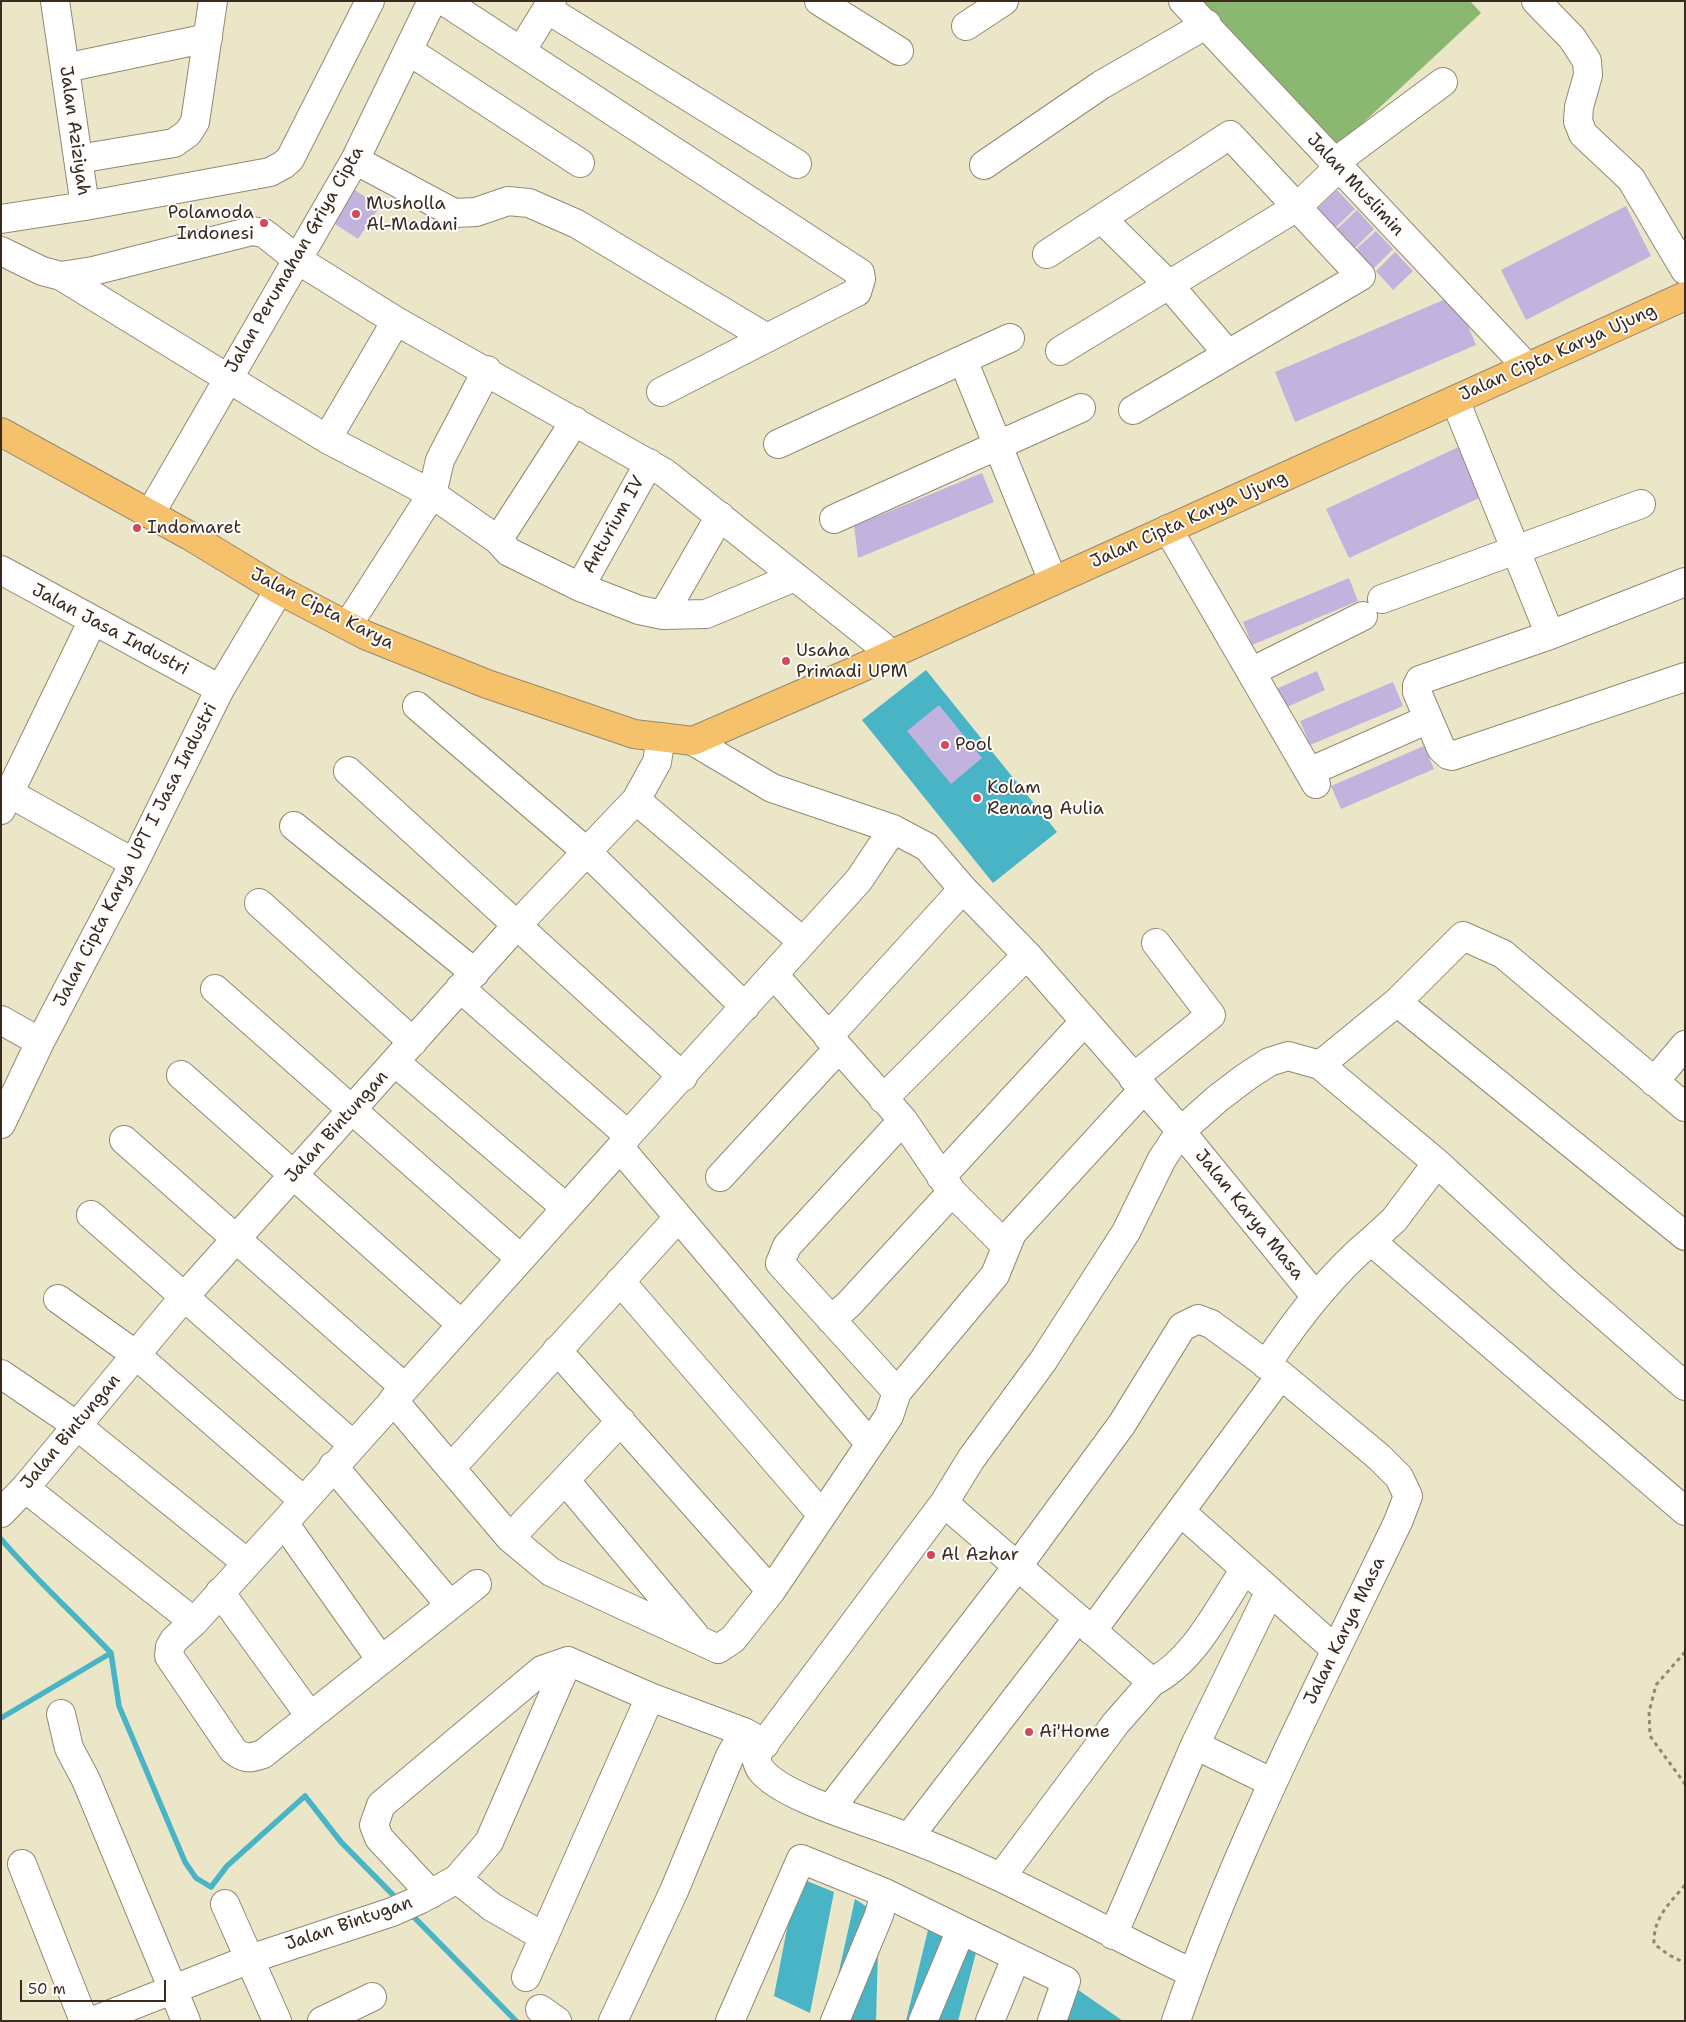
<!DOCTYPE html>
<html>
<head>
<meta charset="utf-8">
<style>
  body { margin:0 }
  #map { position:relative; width:1686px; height:2022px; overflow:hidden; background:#ece6c8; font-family:"Shantell Sans",sans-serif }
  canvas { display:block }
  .frame { position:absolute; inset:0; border:2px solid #3b2a1e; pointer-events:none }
  .scale { position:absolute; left:20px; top:1980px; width:146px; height:22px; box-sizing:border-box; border:2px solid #3b2a1e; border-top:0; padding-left:6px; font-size:15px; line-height:18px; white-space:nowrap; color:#3b2a1e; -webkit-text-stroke:4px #fff; paint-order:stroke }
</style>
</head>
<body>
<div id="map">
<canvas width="1686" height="2022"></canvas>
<div class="frame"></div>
<div class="scale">50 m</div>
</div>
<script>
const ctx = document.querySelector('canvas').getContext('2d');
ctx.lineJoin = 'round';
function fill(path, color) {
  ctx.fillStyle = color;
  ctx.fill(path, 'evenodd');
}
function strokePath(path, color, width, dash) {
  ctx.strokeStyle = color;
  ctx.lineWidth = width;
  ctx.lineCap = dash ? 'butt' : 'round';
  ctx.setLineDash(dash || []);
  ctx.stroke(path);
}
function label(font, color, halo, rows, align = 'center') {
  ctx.font = font + ' "Shantell Sans",sans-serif';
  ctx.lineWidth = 4;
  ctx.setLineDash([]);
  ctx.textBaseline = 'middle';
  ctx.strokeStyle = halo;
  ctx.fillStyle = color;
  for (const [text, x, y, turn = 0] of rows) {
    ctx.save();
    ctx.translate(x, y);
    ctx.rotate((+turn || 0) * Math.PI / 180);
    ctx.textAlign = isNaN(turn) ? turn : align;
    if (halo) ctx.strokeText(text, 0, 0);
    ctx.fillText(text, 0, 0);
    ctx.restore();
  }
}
const forest = new Path2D(`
  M1196 1H1470L1481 13 1334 150Z`);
const water = new Path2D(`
  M926 670 1057 832 993 883 862 720Z
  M797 1877 834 1892 810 2013 774 1996Z
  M855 1899 879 1915 876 2021H828Z
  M929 1926 978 1945 958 2021H906Z
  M1074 1987 1123 2021H1064Z`);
const stream = new Path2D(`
  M1 1539C35 1579 75 1615 111 1653
  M1 1718 111 1653 119 1706 185 1862 196 1878 211 1887 227 1866 305 1796 341 1842 399 1901
  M409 1912 516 2021`);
const building = new Path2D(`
  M353 189 380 206 358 239 332 222Z
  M1337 190 1355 209 1335 228 1317 209Z
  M1626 206 1651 256 1526 320 1501 270Z
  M1357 210 1374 229 1354 249 1336 230Z
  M1376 231 1393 249 1373 269 1355 250Z
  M1395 252 1413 271 1393 290 1376 271Z
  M1455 295 1476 345 1295 422 1275 372Z
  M1467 443 1490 493 1349 558 1326 509Z
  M982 473 994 502 858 558 854 526Z
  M1349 578 1358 601 1252 645 1243 622Z
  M1317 671 1325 690 1285 708 1276 689Z
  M1393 682 1403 706 1310 745 1300 721Z
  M939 705 982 758 951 784 907 731Z
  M1424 746 1434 769 1341 809 1331 786Z`);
const path = new Path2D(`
  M1685 1652 1656 1685 1649 1712 1650 1736 1685 1784
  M1685 1885C1669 1904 1653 1918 1654 1944L1669 1955 1685 1963`);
const minor = new Path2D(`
  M444 1 860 273 861 279 857 292 661 392
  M819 1 899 51
  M1183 1 1527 367
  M1536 1 1572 38 1587 61 1588 75 1579 107 1578 121 1583 134 1631 179 1685 270
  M547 9 797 164
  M966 26 1004 1
  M409 51 580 163
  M521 51 552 1
  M65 68 208 38
  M78 159 174 143 188 133 195 122 213 1
  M355 160 454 213 476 212 508 201 529 203 577 224 767 338
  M1334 163 1443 82
  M984 165 1101 85 1207 24
  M85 206 270 172 283 165 290 159 370 1
  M1 219 85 206 55 1
  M1102 219 1169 285 1228 354
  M1 251 42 271 61 276 93 271 252 231 264 233 298 260 396 321 665 473 882 646
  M1047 254 1230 135 1361 276 1133 410
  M61 276 327 439 432 494 498 540 509 552 580 587 639 610 663 615 706 614 795 577
  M1060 351 1297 207 1338 168
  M963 360 1053 581
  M1455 400 1550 635
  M327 439 396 321
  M778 444 1010 338
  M150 514 355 160 432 1
  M834 519 1081 408
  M1168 529 1316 784
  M498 540 575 421
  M1 570 220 689
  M1685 582 1550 635 1420 680 1417 686V692L1441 748 1448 755 1452 756 1685 677
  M580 587 649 463
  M1382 599 1641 504
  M663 615 720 516
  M348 625 432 494 440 460 487 370
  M1251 672 1363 616
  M417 706 587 852 745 1007
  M693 741 772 788 893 829 927 847 963 889 1027 955 1174 1123 1316 1297
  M348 771 683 1077
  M1309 772 1415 725
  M11 794 134 863
  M636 800 803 942
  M1 810 93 620
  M294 826 475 973
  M259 903 413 1042
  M774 975 903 1120 952 1192 1006 1246
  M460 988 628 1135
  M215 989 520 1258
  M1397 1002 1685 1236
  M1 1020 40 1042
  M828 1037 963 889
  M395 1062 565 1207
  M1320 1065 1397 1002 1463 936 1503 954 1685 1107
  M181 1075 461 1324
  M1133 1078 1211 1015 1156 943
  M1654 1082 1685 1045
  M883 1099 1027 955
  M1 1124 40 1042 134 863 220 689 279 590
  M124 1140 404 1387
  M620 1148 870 1444
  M1437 1163 1394 1220 1371 1241 1685 1511
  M720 1177 839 1048
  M941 1177 1085 1021
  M91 1215 353 1445
  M620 1281 822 1515
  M58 1299 136 1355 303 1500
  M831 1320 849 1304 952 1192
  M557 1350 771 1591
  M1266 1365C1296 1320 1330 1275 1371 1241
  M1 1374 76 1425 247 1563
  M897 1392 780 1263 787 1246 903 1120
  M393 1400 510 1538 551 1572 718 1649 733 1639 771 1591 889 1416 897 1392 995 1275 1012 1233 1143 1090
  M333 1466 450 1605
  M451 1468 678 1218
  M565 1480 694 1634
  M25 1488 194 1622
  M944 1503 1152 1682 1116 1723 1001 1877
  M1181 1512 1336 1650
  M1 1513 25 1488 184 1297 517 925 636 800 657 762 661 737
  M284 1523 381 1660
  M510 1538 621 1421
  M477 1584 263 1754C249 1759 244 1759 233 1750L169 1656 170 1647 174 1640 194 1622 284 1523 620 1148 628 1135 859 880 893 829
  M220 1592 310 1716
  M1092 1631 1281 1375
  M1152 1682C1194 1661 1219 1608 1245 1569
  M61 1714 69 1748 86 1780 186 2021
  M1195 1745 1271 1782
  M830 1809 1017 1567 1122 1424 1182 1327 1198 1319 1211 1324 1281 1375 1379 1457 1399 1477 1408 1496 1398 1522C1319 1686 1235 1848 1176 2021
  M909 1837 1077 1619
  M22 1864 84 2021
  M457 1879 492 1907 544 1937
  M431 1894 379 1838 374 1825 381 1805 542 1670 568 1661 650 1697 744 1732 765 1744
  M225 1904 277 2021
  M1113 1935 1195 1745 1270 1591
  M1192 1973C1089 1924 991 1866 883 1828 853 1817 780 1795 761 1770 758 1767 757 1760 755 1756L944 1503 971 1459 1043 1361 1126 1232 1162 1159 1180 1132 1217 1099 1246 1077 1269 1062 1288 1056 1320 1065 1437 1163 1567 1283 1685 1386
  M526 1977 650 1697
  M540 2009 557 2021
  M93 2021 250 1959 392 1912 421 1899 457 1879 489 1842 568 1661
  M322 2021 372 1997
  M613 2021 674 1891 730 1756 744 1732
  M730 2021 801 1859 885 1893 1066 1981 1052 2021
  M835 2021 879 1915 885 1893
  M923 2021 961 1930
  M990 2021 1016 1958`);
const major = new Path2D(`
  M1 432 190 536 279 590 365 635 487 684 634 734 693 741 852 672 1685 296`);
const markers = [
  [356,214,5,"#d1495b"],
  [264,223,5,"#d1495b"],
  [137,528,5,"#d1495b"],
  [786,661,5,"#d1495b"],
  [945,745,5,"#d1495b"],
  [977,798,5,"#d1495b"],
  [931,1555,5,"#d1495b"],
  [1029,1732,5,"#d1495b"]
];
const streetNames = [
  ["Jalan Aziziyah",74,131,82],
  ["Jalan Muslimin",1355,185,47],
  ["Jalan Perumahan Griya Cipta",295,260,-60],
  ["Jalan Cipta Karya Ujung",1558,353,-24],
  ["Jalan Cipta Karya Ujung",1189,520,-24],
  ["Anturium IV",614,525,-61],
  ["Jalan Cipta Karya",322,609,27],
  ["Jalan Jasa Industri",110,630,28],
  ["Jalan Cipta Karya UPT I Jasa Industri",136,855,-63],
  ["Jalan Bintungan",337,1127,-48],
  ["Jalan Karya Masa",1249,1215,51],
  ["Jalan Bintungan",71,1432,-50],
  ["Jalan Karya Masa",1345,1631,-64],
  ["Jalan Bintugan",349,1924,-19]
];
const poiNames = [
  ["Musholla",366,204],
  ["Al-Madani",366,225],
  ["Polamoda",254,213,"right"],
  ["Indonesi",254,234,"right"],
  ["Indomaret",147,528],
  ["Usaha",796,651],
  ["Primadi UPM",796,672],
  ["Pool",955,745],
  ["Kolam",987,788],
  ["Renang Aulia",987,809],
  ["Al Azhar",941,1555],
  ["Ai'Home",1039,1732]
];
fill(forest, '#8ab871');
fill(water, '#48b4c5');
strokePath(stream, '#48b4c5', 5.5);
fill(building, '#c2b2de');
strokePath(minor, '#948873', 30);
strokePath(major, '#948873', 30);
strokePath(path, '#948873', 3, [4, 4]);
strokePath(minor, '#fff', 28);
strokePath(major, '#f5c16b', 28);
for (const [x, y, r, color] of markers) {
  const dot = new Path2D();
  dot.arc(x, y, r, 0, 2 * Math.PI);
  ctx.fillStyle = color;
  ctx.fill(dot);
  strokePath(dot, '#fff', 2);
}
label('18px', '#3b2a1e', '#fff', streetNames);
label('18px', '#3b2a1e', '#fff', poiNames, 'left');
</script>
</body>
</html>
